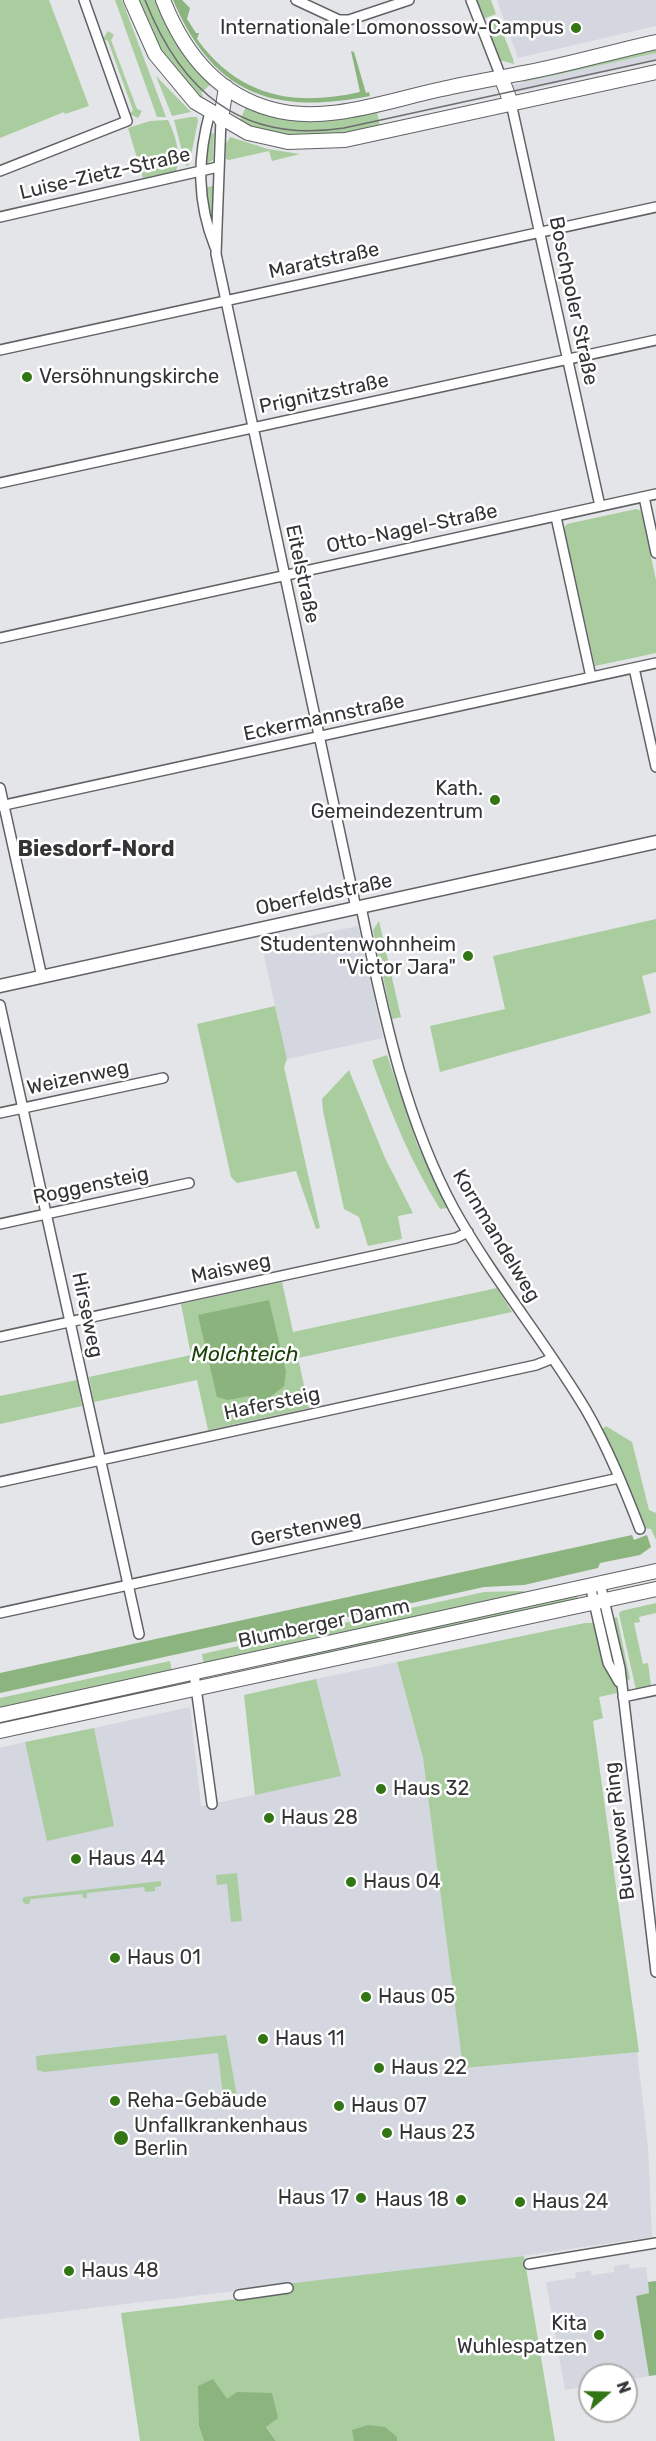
<!DOCTYPE html>
<html>
<head>
<meta charset="utf-8">
<style>
  body { margin:0 }
  #map { position:relative; width:656px; height:2441px; overflow:hidden; background:#e4e5e8; font-family:Rubik,sans-serif }
  canvas { display:block }
  .north { position:absolute; left:578px; top:2363px; width:60px; height:60px; box-sizing:border-box; background:#fff; border:2px solid #aeaeaf; border-radius:50%; rotate:70deg; font-size:16px; font-weight:700; line-height:24px; text-align:center; color:#343436 }
  .north::after { content:''; display:block; margin:auto; width:21px; height:27px; background:#327514; clip-path:polygon(50% 0,100% 100%,50% 72%,0 100%) }
</style>
</head>
<body>
<div id="map">
<canvas width="656" height="2441"></canvas>
<div class="north">N</div>
</div>
<script>
const ctx = document.querySelector('canvas').getContext('2d');
ctx.lineJoin = 'round';
function fill(path, color) {
  ctx.fillStyle = color;
  ctx.fill(path, 'evenodd');
}
function strokePath(path, color, width, dash) {
  ctx.strokeStyle = color;
  ctx.lineWidth = width;
  ctx.lineCap = dash ? 'butt' : 'round';
  ctx.setLineDash(dash || []);
  ctx.stroke(path);
}
function label(font, color, halo, rows, align = 'center') {
  ctx.font = font + ' Rubik,sans-serif';
  ctx.lineWidth = 5;
  ctx.setLineDash([]);
  ctx.textBaseline = 'middle';
  ctx.strokeStyle = halo;
  ctx.fillStyle = color;
  for (const [text, x, y, turn = 0] of rows) {
    ctx.save();
    ctx.translate(x, y);
    ctx.rotate((+turn || 0) * Math.PI / 180);
    ctx.textAlign = isNaN(turn) ? turn : align;
    if (halo) ctx.strokeText(text, 0, 0);
    ctx.fillText(text, 0, 0);
    ctx.restore();
  }
}
const built = new Path2D(`
  M497 0H656V26L518 58Z
  M656 53V61L514 93 512 85Z
  M358 926 383 1038 287 1059 262 946Z
  M397 1662 423 1758 463 2067 637 2052 648 2146 652 2237 487 2261 0 2319V1748L25 1742 48 1840 113 1826 94 1728 190 1707 201 1806 212 1804 341 1776 316 1679Z
  M629 2264 630 2269 646 2267 649 2293 636 2296 649 2376 626 2380V2375H590V2386L565 2390 546 2282 576 2278 575 2273 590 2270 592 2275 614 2272V2266Z`);
const green = new Path2D(`
  M0 0H49L89 106 65 114 64 112 0 138Z
  M115 0H122L166 117H157Z
  M136 0H158L212 83 201 93 203 95 200 99 161 53Z
  M476 0H491L496 14 483 19Z
  M498 20 513 59 514 64 499 60 486 26Z
  M108 31 114 35 111 40 137 109 142 111 138 118 130 114 133 110 108 41 103 39Z
  M656 47V53L524 82 523 80Z
  M156 76 191 112 172 116Z
  M246 107 285 118 376 108 380 126C334 138 284 143 239 122Z
  M190 117H197L198 121 189 165 186 166 174 120Z
  M168 120C175 134 182 156 176 171L143 178 128 128 150 121Z
  M209 131 214 134 213 160 205 165 203 162Z
  M230 137 268 149 300 154 272 161 269 151 229 160 226 159V144Z
  M217 185 215 235 204 188Z
  M636 509 641 511 656 580V653L595 666 564 528 567 524Z
  M656 919V972L642 976 651 1013 440 1072 430 1026 505 1009 493 956Z
  M379 921 401 1017 392 1019 373 930Z
  M275 1006 287 1059 284 1067 320 1228 316 1229 296 1171 237 1183 231 1177 197 1024Z
  M387 1055 417 1144 447 1208 440 1209C411 1162 390 1112 372 1060Z
  M349 1070 385 1158 413 1213 398 1216 402 1239 368 1246 359 1217 344 1209 323 1111 322 1099Z
  M282 1282 293 1332 497 1288 512 1312 298 1358 309 1408 208 1430 197 1380 94 1402 89 1377 191 1355 181 1304Z
  M77 1380 82 1406 0 1424V1396Z
  M606 1426 632 1442 649 1510 656 1513V1540L651 1529 644 1528 601 1430Z
  M524 1591 525 1595 204 1665 202 1654 371 1617 393 1608H411L484 1592Z
  M577 1594 578 1601 209 1679 272 1665 304 1654Z
  M656 1603V1613L639 1617 640 1622 634 1623 643 1664 648 1663 651 1686 636 1690 619 1614 621 1611Z
  M617 1617 630 1679 624 1682 613 1618Z
  M585 1623H594L605 1669 615 1684 617 1693 599 1697 603 1718 593 1721 639 2052 463 2068 423 1758 397 1662Z
  M170 1661 172 1672 0 1710V1698Z
  M316 1679 341 1776 255 1795 244 1695Z
  M174 1682 176 1689 0 1727V1720Z
  M94 1728 114 1826 47 1841 25 1742Z
  M237 1873 242 1921 231 1922 227 1884 217 1885 216 1875Z
  M161 1881V1886L155 1887V1891L145 1892 144 1887 87 1893V1898H83L82 1894 31 1899 29 1904H25L22 1900 24 1897Z
  M226 2035 238 2102 224 2104 218 2053 44 2072 37 2070 36 2056Z
  M524 2256 555 2441H397V2437L353 2430 354 2441H276L266 2426H199L204 2441H140L121 2313 278 2294 277 2285Z`);
const forest = new Path2D(`
  M173 0H182L190 8 187 19 196 33H199L197 39C239 97 294 107 360 92L351 51 354 52 366 93 369 92 370 96C273 115 214 95 173 0Z
  M632 1535 634 1540 647 1535 651 1547 640 1555 600 1563 598 1568 524 1585 484 1587 412 1603 390 1602 356 1615 0 1693V1673Z
  M656 2281V2375L649 2376 636 2296 649 2293 648 2282Z
  M213 2379 227 2399 237 2392 272 2393 278 2418 266 2427 276 2441H204L199 2426 198 2386Z
  M368 2425 385 2427 397 2437V2441H354L352 2430Z`);
const water = new Path2D(`
  M269 1300 286 1372 284 1386 260 1405 252 1403 249 1396 228 1400 217 1397 198 1315Z`);
const minor = new Path2D(`
  M296 0 339 20H349L409 0
  M471 0 501 77
  M511 103 600 506
  M210 112C197 159 197 202 215 247
  M221 119 216 254 356 908
  M0 171 127 121 84 0
  M0 217 218 167
  M0 350 656 207
  M0 483 656 340
  M644 497 656 553
  M556 517 591 677
  M0 638 656 494
  M634 668 656 767
  M0 788 42 977
  M0 806 656 663
  M361 907C383 1010 403 1114 454 1209 493 1279 545 1341 586 1410 608 1448 624 1488 640 1529
  M0 1005 139 1634
  M0 1113 163 1078
  M0 1224 189 1183
  M0 1337 456 1238 468 1232
  M0 1482 536 1365 551 1359
  M600 1583 620 1668 656 1972
  M590 1585 608 1663 619 1682
  M0 1613 619 1478
  M194 1673 212 1804
  M623 1697 656 1690
  M529 2264 656 2243
  M239 2295 288 2288`);
const tertiary = new Path2D(`
  M0 986 656 842`);
const secondary = new Path2D(`
  M131 0 155 54 195 102 248 133 288 142 345 140 656 72
  M163 0C183 51 216 94 271 109 325 125 389 100 442 89 467 83 493 79 518 74 564 66 610 52 656 42
  M501 77 511 103
  M221 119 226 87
  M0 1715 656 1571
  M0 1731 656 1589`);
const tram = new Path2D(`
  M145 0C181 91 241 144 344 128L656 60`);
const markers = [
  [576,28,6,"#327514"],
  [27,377,6,"#327514"],
  [495,800,6,"#327514"],
  [468,956,6,"#327514"],
  [381,1789,6,"#327514"],
  [269,1818,6,"#327514"],
  [76,1859,6,"#327514"],
  [351,1882,6,"#327514"],
  [115,1958,6,"#327514"],
  [366,1997,6,"#327514"],
  [263,2039,6,"#327514"],
  [379,2068,6,"#327514"],
  [115,2101,6,"#327514"],
  [339,2106,6,"#327514"],
  [387,2133,6,"#327514"],
  [121,2138,8,"#327514"],
  [361,2198,6,"#327514"],
  [461,2200,6,"#327514"],
  [520,2202,6,"#327514"],
  [69,2271,6,"#327514"],
  [599,2335,6,"#327514"]
];
const poiNames = [
  ["Internationale Lomonossow-Campus",564,28,"right"],
  ["Versöhnungskirche",39,377],
  ["Kath.",483,789,"right"],
  ["Gemeindezentrum",483,812,"right"],
  ["Studentenwohnheim",456,945,"right"],
  ["\"Victor Jara\"",456,968,"right"],
  ["Haus 32",393,1789],
  ["Haus 28",281,1818],
  ["Haus 44",88,1859],
  ["Haus 04",363,1882],
  ["Haus 01",127,1958],
  ["Haus 05",378,1997],
  ["Haus 11",275,2039],
  ["Haus 22",391,2068],
  ["Reha-Gebäude",127,2101],
  ["Haus 07",351,2106],
  ["Unfallkrankenhaus",134,2126],
  ["Berlin",134,2149],
  ["Haus 23",399,2133],
  ["Haus 17",349,2198,"right"],
  ["Haus 18",449,2200,"right"],
  ["Haus 24",532,2202],
  ["Haus 48",81,2271],
  ["Kita",587,2324,"right"],
  ["Wuhlespatzen",587,2347,"right"]
];
const streetNames = [
  ["Luise-Zietz-Straße",105,174,-13],
  ["Maratstraße",324,261,-12],
  ["Boschpoler Straße",573,301,78],
  ["Prignitzstraße",324,394,-12],
  ["Otto-Nagel-Straße",412,529,-12],
  ["Eitelstraße",302,574,78],
  ["Eckermannstraße",324,718,-12],
  ["Oberfeldstraße",324,895,-12],
  ["Weizenweg",78,1078,-12],
  ["Roggensteig",91,1186,-12],
  ["Kornmandelweg",496,1236,59],
  ["Maisweg",231,1269,-12],
  ["Hirseweg",87,1315,78],
  ["Hafersteig",272,1404,-12],
  ["Gerstenweg",306,1529,-12],
  ["Blumberger Damm",324,1624,-12],
  ["Buckower Ring",620,1831,-97]
];
const waterNames = [
  ["Molchteich",245,1355]
];
const quarterNames = [
  ["Biesdorf-Nord",96,850]
];
fill(built, '#d4d6e0');
fill(green, '#a9cd9e');
fill(forest, '#8bb47e');
fill(water, '#8ab37d');
strokePath(minor, '#616265', 12);
strokePath(tertiary, '#616265', 15);
strokePath(secondary, '#616265', 16);
strokePath(minor, '#fff', 9);
strokePath(tertiary, '#fff', 12);
strokePath(secondary, '#fff', 14);
strokePath(tram, '#6d6d6f', 1.5);
for (const [x, y, r, color] of markers) {
  const dot = new Path2D();
  dot.arc(x, y, r, 0, 2 * Math.PI);
  ctx.fillStyle = color;
  ctx.fill(dot);
  strokePath(dot, '#fff', 2);
}
label('20px', '#343436', '#fff', poiNames, 'left');
label('20px', '#343436', '#fff', streetNames);
label('italic 21px', '#1a420a', '#fff', waterNames);
label('bold 22px', '#343436', '#fff', quarterNames);
</script>
</body>
</html>
